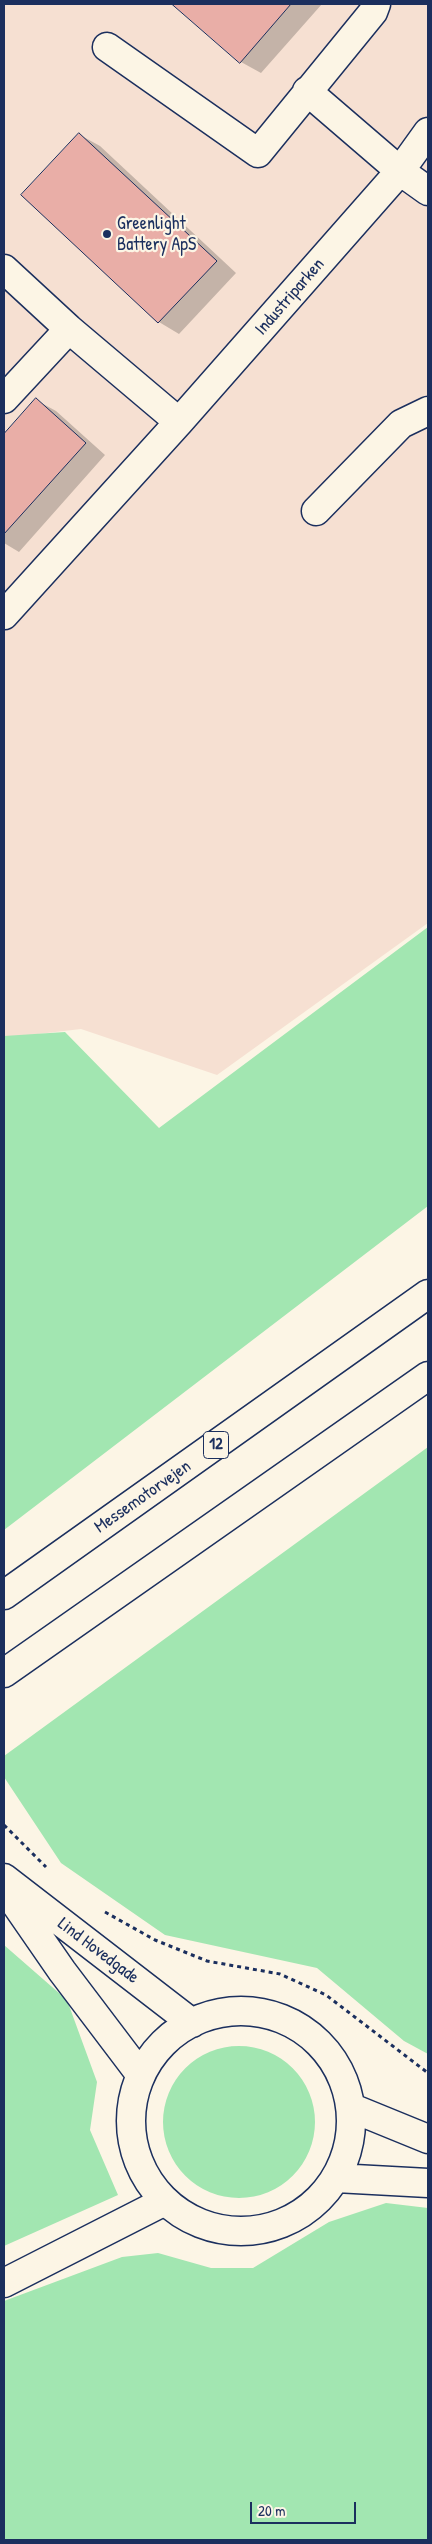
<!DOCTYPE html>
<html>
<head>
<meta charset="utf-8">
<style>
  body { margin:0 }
  #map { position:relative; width:432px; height:2544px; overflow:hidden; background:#fcf5e5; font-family:"Patrick Hand",sans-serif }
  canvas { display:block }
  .frame { position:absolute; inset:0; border:5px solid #1b2f5e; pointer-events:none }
  .scale { position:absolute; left:250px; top:2502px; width:106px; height:22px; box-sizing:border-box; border:2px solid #1b2f5e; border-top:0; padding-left:6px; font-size:15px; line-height:18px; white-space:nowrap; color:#1b2f5e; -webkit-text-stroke:4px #fcf5e5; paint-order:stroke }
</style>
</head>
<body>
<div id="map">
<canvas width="432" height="2544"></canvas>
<div class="frame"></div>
<div class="scale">20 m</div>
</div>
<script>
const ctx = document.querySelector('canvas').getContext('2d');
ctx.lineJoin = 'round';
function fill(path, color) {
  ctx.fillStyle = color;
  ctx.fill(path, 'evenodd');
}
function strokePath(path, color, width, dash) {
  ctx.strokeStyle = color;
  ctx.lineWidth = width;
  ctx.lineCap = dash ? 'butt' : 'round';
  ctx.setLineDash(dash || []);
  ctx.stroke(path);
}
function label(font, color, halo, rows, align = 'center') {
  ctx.font = font + ' "Patrick Hand",sans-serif';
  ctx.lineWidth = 4.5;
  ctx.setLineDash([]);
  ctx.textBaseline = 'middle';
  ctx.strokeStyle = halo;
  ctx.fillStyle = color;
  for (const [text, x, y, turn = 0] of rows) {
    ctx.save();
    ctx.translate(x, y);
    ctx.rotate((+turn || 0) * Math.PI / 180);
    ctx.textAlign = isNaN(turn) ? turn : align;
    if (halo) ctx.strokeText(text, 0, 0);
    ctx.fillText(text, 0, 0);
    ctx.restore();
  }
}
const built = new Path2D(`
  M4 4H428V923L217 1075 81 1029 4 1038Z`);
const green = new Path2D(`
  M428 927V1206L4 1530V1036L65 1032 159 1128Z
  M428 1447V2054L404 2041 317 1968 165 1935 61 1863 4 1777V1756Z
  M4 1945 67 2000 97 2082 90 2130 118 2195 4 2246Z
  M163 2122a76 76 0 1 1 152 0a76 76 0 1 1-152 0Z
  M386 2203 428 2208V2540H4V2301L122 2257 158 2253 211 2268H253L329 2222Z`);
const shadow = new Path2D(`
  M174 4H322L261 73 241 62Z
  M80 135 100 146 236 273 179 334 159 322 23 195Z
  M36 400 56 411 105 455 19 552 4 543V436Z`);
const building = new Path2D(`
  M172 4H291L240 63Z
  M79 133 217 261 158 323 21 195Z
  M36 398 86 443 4 534V434Z`);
const path = new Path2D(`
  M4 1825 46 1867
  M105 1912 155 1940 207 1961 280 1974 326 1995 428 2073`);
const minor = new Path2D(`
  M107 47 258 153 373 12 376 4
  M307 91 400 171 428 191
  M4 269 69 329 179 422
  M4 399 69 329
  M316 511 401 424 428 411
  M4 615 179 422 400 171 428 132`);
const major = new Path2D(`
  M4 1878 192 2023
  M6 1890 62 1971 140 2074
  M131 2121a110 110 0 1 1 220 0a110 110 0 1 1-220 0Z
  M352 2108 428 2139
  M336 2178 428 2183`);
const highway = new Path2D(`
  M4 1595 428 1294
  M4 1673 428 1376
  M4 2283 165 2201`);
const markers = [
  [107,234,5,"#1b2f5e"]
];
const shields = [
  [216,1445,25]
];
const shieldNames = [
  ["12",216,1445]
];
const poiNames = [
  ["Greenlight",117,224],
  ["Battery ApS",117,245]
];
const streetNames = [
  ["Industriparken",290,297,-49],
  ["Messemotorvejen",143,1497,-35],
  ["Lind Hovedgade",98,1951,37]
];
fill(built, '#f6e0d2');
fill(green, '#a2e6b1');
fill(shadow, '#0003');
fill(building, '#e9aea7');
strokePath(building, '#1b2f5e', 1);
strokePath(minor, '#1b2f5e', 31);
strokePath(major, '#1b2f5e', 31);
strokePath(highway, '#1b2f5e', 31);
strokePath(path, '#1b2f5e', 3, [4, 4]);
strokePath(minor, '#fcf5e5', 28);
strokePath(major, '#fcf5e5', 28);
strokePath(highway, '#fcf5e5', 28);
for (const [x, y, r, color] of markers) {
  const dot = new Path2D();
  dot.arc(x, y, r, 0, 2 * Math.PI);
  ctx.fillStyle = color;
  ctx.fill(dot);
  strokePath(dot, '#fcf5e5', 2);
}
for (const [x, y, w] of shields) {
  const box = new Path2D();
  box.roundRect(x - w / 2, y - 13.5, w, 27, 4);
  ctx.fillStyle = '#fcf5e5';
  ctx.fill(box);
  strokePath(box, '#1b2f5e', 1);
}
label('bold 16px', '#1b2f5e', null, shieldNames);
label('18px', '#1b2f5e', '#fcf5e5', poiNames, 'left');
label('18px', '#1b2f5e', '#fcf5e5', streetNames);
</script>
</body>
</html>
